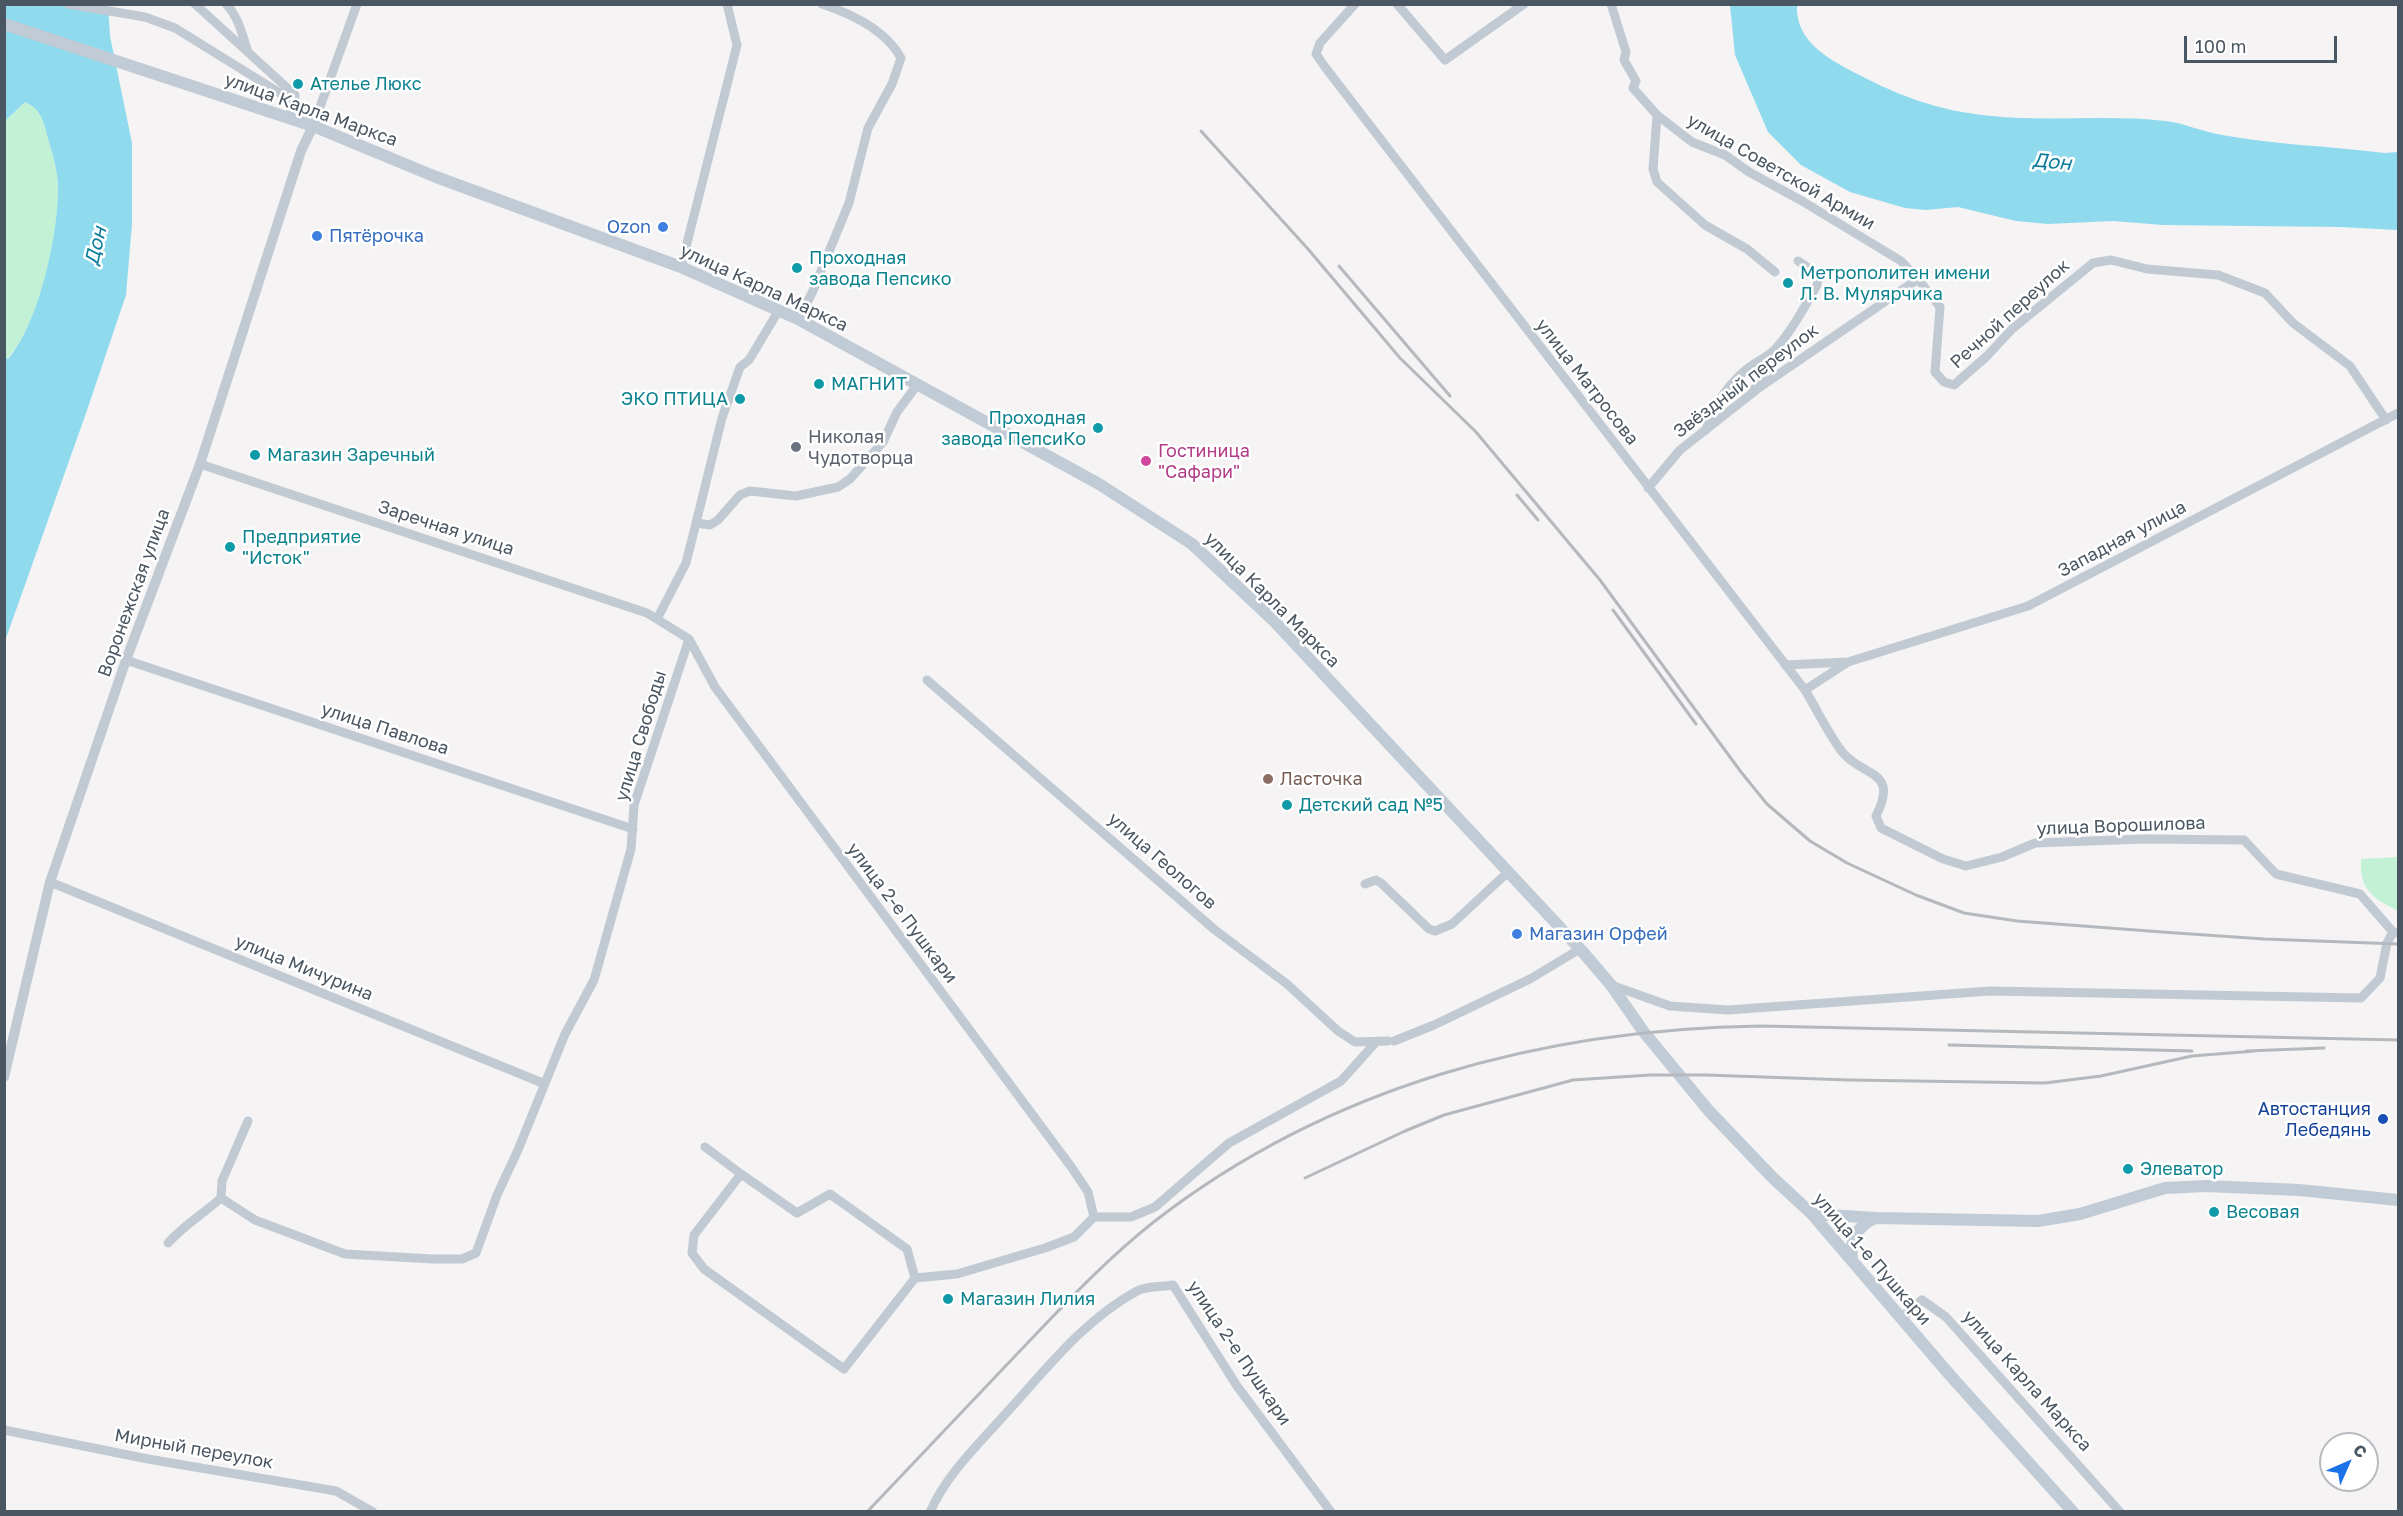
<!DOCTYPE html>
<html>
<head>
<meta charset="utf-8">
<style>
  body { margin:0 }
  #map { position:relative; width:2403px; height:1516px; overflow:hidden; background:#f5f3f3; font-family:"Golos Text",sans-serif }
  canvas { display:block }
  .frame { position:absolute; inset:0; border:6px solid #4a5661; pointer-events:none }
  .north { position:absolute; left:2319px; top:1432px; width:60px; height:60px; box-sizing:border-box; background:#fff; border:2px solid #b7bbc0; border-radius:50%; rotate:45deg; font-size:16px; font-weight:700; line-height:24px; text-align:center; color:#4a5661 }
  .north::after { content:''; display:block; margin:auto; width:21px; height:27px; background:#1a73e8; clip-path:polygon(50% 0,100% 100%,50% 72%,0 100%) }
  .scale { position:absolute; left:2184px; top:36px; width:153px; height:27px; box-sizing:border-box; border:3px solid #4a5661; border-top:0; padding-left:8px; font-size:18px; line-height:21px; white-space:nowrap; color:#4a5661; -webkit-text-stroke:4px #fff; paint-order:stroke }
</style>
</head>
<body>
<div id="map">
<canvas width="2403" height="1516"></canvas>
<div class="frame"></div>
<div class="north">С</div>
<div class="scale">100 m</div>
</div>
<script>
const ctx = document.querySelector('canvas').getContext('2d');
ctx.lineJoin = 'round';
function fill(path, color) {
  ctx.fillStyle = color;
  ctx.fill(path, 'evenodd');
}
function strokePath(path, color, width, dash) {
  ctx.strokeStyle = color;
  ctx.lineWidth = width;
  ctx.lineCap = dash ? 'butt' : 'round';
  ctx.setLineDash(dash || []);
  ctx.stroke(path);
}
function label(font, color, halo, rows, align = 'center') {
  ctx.font = font + ' "Golos Text",sans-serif';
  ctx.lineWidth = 5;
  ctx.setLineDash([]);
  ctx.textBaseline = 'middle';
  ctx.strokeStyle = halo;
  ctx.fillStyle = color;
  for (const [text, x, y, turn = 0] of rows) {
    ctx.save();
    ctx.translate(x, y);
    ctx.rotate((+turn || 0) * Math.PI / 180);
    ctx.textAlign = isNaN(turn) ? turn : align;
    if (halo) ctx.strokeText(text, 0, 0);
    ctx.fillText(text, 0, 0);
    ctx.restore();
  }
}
const green = new Path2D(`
  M25 102C41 109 44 122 48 139 53 154 58 173 58 189 58 236 40 323 7 359L5 357V121Z
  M2398 857V911C2373 898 2359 890 2361 859Z`);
const water = new Path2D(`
  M5 5H108L110 36 132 143V224L126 295 85 416 5 641V357L8 359C39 323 58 236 58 188 58 173 53 154 48 139 44 122 41 109 25 102L5 121Z
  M1730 5H1797C1795 36 1821 55 1846 68 1896 95 1936 111 1992 116 2049 122 2108 114 2165 121 2184 123 2203 132 2222 135 2275 145 2331 146 2385 153L2398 152V230L2339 227 2163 225 2113 221 2048 224 2016 221 1958 207 1926 210 1905 208 1850 192 1801 165 1768 132 1735 55Z`);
const minor = new Path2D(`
  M68 4 145 17 175 28 317 116
  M195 4 295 95V103L288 117
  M226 4C238 16 242 34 247 49
  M1355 4 1320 43 1316 54 1325 67 1805 690C1815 706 1832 741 1844 754 1865 777 1899 771 1876 816L1881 828 1943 859 1966 866 2002 857 2035 843 2145 839 2244 840 2276 874 2360 894 2393 932 2398 933
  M1397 4 1445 60 1524 4
  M1611 4 1626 52 1624 60 1636 81 1633 88 1657 115 1692 142 1725 155 1749 172 1802 201 1901 261 1918 279
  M1657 115 1653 169 1657 182 1705 225 1747 249 1775 272
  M315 121 357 4
  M681 267 737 45 727 4
  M798 319 812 293 849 203 868 128 892 84 901 58C886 30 852 14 822 4
  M1753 391 1779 349
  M1706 430C1713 406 1730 381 1751 366 1760 359 1769 357 1777 347 1793 329 1805 306 1817 285L1818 280 1812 270 1798 261
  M200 464 647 613 689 639 715 687 1072 1168 1088 1192 1094 1217
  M1648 488 1680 450 1760 387 1918 279 1940 307 1935 372 1944 382 1954 385 1987 356 2012 329 2093 263 2111 260 2147 269 2218 275 2265 293 2293 323 2350 366 2386 420
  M696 523 722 418 740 367 749 360 779 310
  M657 619 686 563 696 523 710 525 718 520 740 495 750 491 796 496 838 487 850 479 883 442 897 412 917 385
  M126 660 633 829
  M1848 662 2028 606 2398 413
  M1785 665 1848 662 1805 690
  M927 680 1215 930 1287 984 1338 1031 1355 1042 1388 1041
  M50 882 545 1084
  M1365 884 1376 880 1381 883 1429 929 1435 931 1452 924 1508 872
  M1611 985 1670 1006 1728 1010 1990 991 2361 998 2380 978 2387 943 2393 932
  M1394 1041 1434 1025 1530 979 1580 949
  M248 1121 222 1181 221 1198 255 1220 345 1254 433 1259H462L476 1253 497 1195 518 1150 565 1034 594 980 631 849 634 805 689 639
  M705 1147 741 1174
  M1094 1217H1131L1155 1207 1229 1143 1341 1081 1376 1042
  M168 1243C184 1225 203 1214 221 1198
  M915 1278 907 1249 830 1194 797 1213 741 1174 694 1235 692 1253 704 1269 844 1369 915 1278 957 1274 1045 1248 1074 1237 1094 1217
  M1901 1318 1922 1300 1946 1317 2120 1512
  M4 1430 148 1459 336 1491 373 1512
  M930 1512C948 1472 980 1443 1008 1411 1048 1367 1084 1320 1137 1291 1147 1286 1162 1287 1173 1285L1237 1386 1331 1512`);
const tertiary = new Path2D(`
  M4 1077 50 882 126 660 200 464 301 151 313 126`);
const secondary = new Path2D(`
  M4 24 313 126 436 177 681 267 798 319 1099 484 1192 544 1273 620 1582 951 1611 985 1643 1031 1709 1111 1772 1177 1812 1214 1949 1374 2073 1512
  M1812 1214 1876 1218 2038 1221 2080 1214 2165 1188 2206 1186 2299 1190 2398 1200
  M1852 1260C1850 1240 1856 1227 1875 1218`);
const rail = new Path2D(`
  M1201 131 1308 249 1400 358 1476 432 1600 580 1741 772 1767 804 1810 841 1847 863 1916 895 1964 913 2017 921 2162 932 2264 939 2398 944
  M1339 266 1450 396
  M1517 495 1538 520
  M1613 610 1696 724
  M1949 1045 2192 1051
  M2246 1051 2324 1048
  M1305 1178 1405 1131 1444 1115 1573 1080 1650 1075H1706L1849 1080 2045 1083 2101 1076 2192 1056 2255 1051
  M867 1512C917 1459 967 1406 1017 1354 1061 1308 1104 1261 1155 1221 1329 1086 1543 1029 1761 1026L2398 1040`);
const markers = [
  [298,84,6,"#0f9aa8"],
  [663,227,6,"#3f7fe0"],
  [317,236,6,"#3f7fe0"],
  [797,268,6,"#0f9aa8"],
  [1788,283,6,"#0f9aa8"],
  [819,384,6,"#0f9aa8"],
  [740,399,6,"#0f9aa8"],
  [1098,428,6,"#0f9aa8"],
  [796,447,6,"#6b7280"],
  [255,455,6,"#0f9aa8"],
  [1146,461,6,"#d1479c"],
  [230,547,6,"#0f9aa8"],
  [1268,779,6,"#8d6e63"],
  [1287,805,6,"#0f9aa8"],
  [1517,934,6,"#3f7fe0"],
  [2383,1119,6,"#1a4fb4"],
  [2128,1169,6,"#0f9aa8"],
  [2214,1212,6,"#0f9aa8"],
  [948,1299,6,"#0f9aa8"]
];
const cultureNames = [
  ["Ателье Люкс",310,84],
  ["Проходная",809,258],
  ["завода Пепсико",809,279],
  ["Метрополитен имени",1800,273],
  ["Л. В. Мулярчика",1800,294],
  ["МАГНИТ",831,384],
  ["ЭКО ПТИЦА",728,399,"right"],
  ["Проходная",1086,418,"right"],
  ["завода ПепсиКо",1086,439,"right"],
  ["Магазин Заречный",267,455],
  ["Предприятие",242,537],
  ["\"Исток\"",242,558],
  ["Детский сад №5",1299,805],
  ["Элеватор",2140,1169],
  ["Весовая",2226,1212],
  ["Магазин Лилия",960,1299]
];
const streetNames = [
  ["улица Карла Маркса",311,110,20],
  ["улица Советской Армии",1781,172,30],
  ["улица Карла Маркса",764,288,25],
  ["Речной переулок",2010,314,-42],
  ["Звёздный переулок",1746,381,-37],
  ["улица Матросова",1587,382,52],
  ["Заречная улица",446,528,18],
  ["Западная улица",2122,539,-28],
  ["Воронежская улица",134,593,-70],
  ["улица Карла Маркса",1272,600,45],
  ["улица Павлова",385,729,18],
  ["улица Свободы",641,736,-73],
  ["улица Ворошилова",2121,826,-2],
  ["улица Геологов",1162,861,41],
  ["улица 2-е Пушкари",902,913,53],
  ["улица Мичурина",304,968,22],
  ["улица 1-е Пушкари",1872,1259,49],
  ["улица 2-е Пушкари",1239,1353,56],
  ["улица Карла Маркса",2027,1381,48],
  ["Мирный переулок",194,1449,10]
];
const shopNames = [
  ["Ozon",651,227,"right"],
  ["Пятёрочка",329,236],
  ["Магазин Орфей",1529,934]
];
const worshipNames = [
  ["Николая",808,437],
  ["Чудотворца",808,458]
];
const hotelNames = [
  ["Гостиница",1158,451],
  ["\"Сафари\"",1158,472]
];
const educationNames = [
  ["Ласточка",1280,779]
];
const transitNames = [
  ["Автостанция",2371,1109],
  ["Лебедянь",2371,1130]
];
const waterNames = [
  ["Дон",2052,162,5],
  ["Дон",96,246,-77]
];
fill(green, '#c3f1d5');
fill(water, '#90daee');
strokePath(minor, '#c1cad2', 9);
strokePath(tertiary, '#c1cad2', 10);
strokePath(secondary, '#c1cbd6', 12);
strokePath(rail, '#b5b8bd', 3);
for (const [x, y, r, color] of markers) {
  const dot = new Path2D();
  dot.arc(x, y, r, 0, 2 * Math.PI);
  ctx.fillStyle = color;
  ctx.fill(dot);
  strokePath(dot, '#fff', 2);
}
label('18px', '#0d838f', '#fff', cultureNames, 'left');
label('18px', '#4a5661', '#fff', streetNames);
label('18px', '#366cbe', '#fff', shopNames, 'left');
label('18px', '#5b616d', '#fff', worshipNames, 'left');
label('18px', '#b23c85', '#fff', hotelNames, 'left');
label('18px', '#785e54', '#fff', educationNames, 'left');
label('18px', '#164399', '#fff', transitNames, 'right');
label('italic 20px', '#0c7c9b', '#fff', waterNames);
</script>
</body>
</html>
